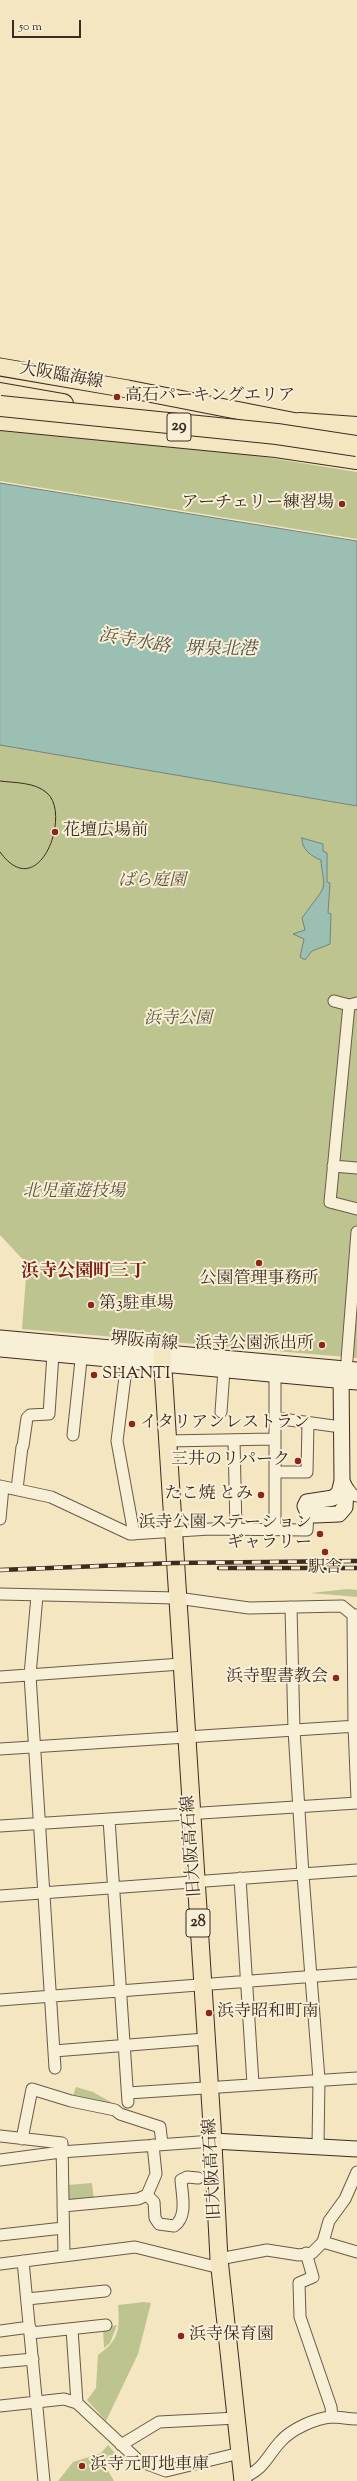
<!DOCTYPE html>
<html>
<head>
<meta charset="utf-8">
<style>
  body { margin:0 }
  #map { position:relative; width:357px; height:2481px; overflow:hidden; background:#f3e6c0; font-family:"Sorts Mill Goudy",serif }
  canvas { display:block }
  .scale { position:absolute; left:12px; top:20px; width:69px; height:18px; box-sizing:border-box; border:2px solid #3e2a22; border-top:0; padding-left:5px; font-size:12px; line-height:14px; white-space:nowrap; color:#3e2a22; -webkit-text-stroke:3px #f7efd6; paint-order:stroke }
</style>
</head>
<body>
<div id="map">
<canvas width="357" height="2481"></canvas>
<div class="scale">50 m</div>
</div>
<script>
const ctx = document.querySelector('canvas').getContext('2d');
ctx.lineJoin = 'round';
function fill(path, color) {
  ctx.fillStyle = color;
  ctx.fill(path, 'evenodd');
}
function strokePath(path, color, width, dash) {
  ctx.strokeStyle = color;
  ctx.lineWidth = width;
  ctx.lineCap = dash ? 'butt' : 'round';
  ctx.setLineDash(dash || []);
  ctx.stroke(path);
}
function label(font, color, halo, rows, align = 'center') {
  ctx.font = font + ' "Sorts Mill Goudy","Noto Serif JP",serif';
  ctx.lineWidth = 4;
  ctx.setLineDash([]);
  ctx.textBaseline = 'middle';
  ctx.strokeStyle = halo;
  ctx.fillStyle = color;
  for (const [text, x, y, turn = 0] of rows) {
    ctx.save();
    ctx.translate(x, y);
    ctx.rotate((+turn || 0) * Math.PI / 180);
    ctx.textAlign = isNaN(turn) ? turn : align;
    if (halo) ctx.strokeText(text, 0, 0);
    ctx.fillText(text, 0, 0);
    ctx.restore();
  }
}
const green = new Path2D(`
  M0 428 246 454 357 472V539L0 481Z
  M0 745 357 806V1358L22 1329 27 1264 0 1235Z
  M347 1589 357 1590V1597L311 1593Z
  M76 2087 93 2092 118 2106 72 2098Z
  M92 2183 94 2201 72 2203 68 2200V2185Z
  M144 2302 151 2303 138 2354 106 2421 87 2400 96 2388 98 2355C119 2340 120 2330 118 2305Z
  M117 2325 110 2343 104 2348 103 2329Z
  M108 2445 115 2453 103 2462 114 2481H58L73 2462 101 2453Z`);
const water = new Path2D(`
  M0 483 357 541V806L0 745Z
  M302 838 323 844V851L327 853V882L330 883 328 913 331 914 330 944 312 951 305 960 300 957 304 939 293 934 305 930 302 918C306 912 322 892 323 888 325 879 321 869 321 860 312 857 301 849 302 838Z`);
const street = new Path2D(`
  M334 1001 349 1005 357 1003
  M349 1005 330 1202 357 1209
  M333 1166 357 1168
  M347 1360 357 1232
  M127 1361 117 1441 134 1534
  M275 1374V1530
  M221 1412 224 1370
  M275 1418 341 1427
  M73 1435 82 1351
  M234 1440 236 1529
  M167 1441 274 1439
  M23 1446 27 1418 30 1415 49 1414 53 1354
  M275 1472H307L308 1423
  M344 1483 353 1495 357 1496
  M0 1486 51 1497 130 1534 210 1529 307 1530 308 1513
  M17 1489 22 1447
  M0 1519 3 1487
  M0 1594 177 1598 249 1608 342 1606 353 1615H357
  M37 1596 30 1675 55 2068
  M291 1607 294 1730 303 1875 319 2079 318 2146
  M353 1615 354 1726 357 1799
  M0 1677 181 1664
  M0 1749 357 1726
  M109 1819 128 2102
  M0 1826 357 1803
  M240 1878 253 2084
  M0 1896 357 1870
  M0 2000 357 1973
  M54 2051 205 2039
  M128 2093 357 2078
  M0 2136 62 2143 64 2256
  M22 2139 32 2089 71 2101 115 2110 120 2114 160 2127 162 2144
  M0 2160 61 2152 213 2141
  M147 2195 154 2202 155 2218 159 2224 174 2226C188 2217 182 2195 181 2180L187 2177 198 2178
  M63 2206 138 2199 147 2195 156 2174 153 2145
  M0 2235 63 2228
  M323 2242 357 2252
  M306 2253 313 2277 299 2283 300 2317 331 2407 332 2417
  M219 2259 267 2250 299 2255 312 2253 323 2242 329 2221 345 2199 357 2172
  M23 2261 44 2481
  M0 2264 135 2247 220 2268
  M27 2299 105 2291
  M72 2329 77 2403
  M0 2331 30 2327
  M31 2333 106 2325
  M0 2362 33 2359
  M0 2406 64 2399 77 2403 139 2461 166 2471 240 2453
  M121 2445 159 2422 237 2418
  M243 2478C265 2468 265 2459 280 2442 291 2429 316 2418 332 2417 340 2417 349 2419 357 2419`);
const secondary = new Path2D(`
  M0 1338 357 1370
  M0 1349 357 1382
  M341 1371 342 1481 346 1490 345 1507 339 1514 315 1515 308 1513 305 1506 307 1502 333 1498 339 1493 342 1481
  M213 2141 357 2149`);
const primary = new Path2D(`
  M0 367 128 389 312 425
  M162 1353 212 2125 219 2259 243 2481`);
const highway = new Path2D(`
  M0 393 63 404
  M0 420 276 447 357 459
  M300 423 357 427`);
const tram = new Path2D(`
  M0 781C15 783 35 782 47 793 72 814 39 906 0 852`);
const rail = new Path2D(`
  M219 1568H357
  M0 1570 174 1563 357 1561`);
const highwayBridge = new Path2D(`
  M0 406 277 434 357 446`);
const markers = [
  [117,397,4,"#8f2418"],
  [342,504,4,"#8f2418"],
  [55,832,4,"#8f2418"],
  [259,1263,4,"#8f2418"],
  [91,1305,4,"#8f2418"],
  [322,1345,4,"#8f2418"],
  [94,1375,4,"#8f2418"],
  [132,1424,4,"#8f2418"],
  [298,1461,4,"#8f2418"],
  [261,1495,4,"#8f2418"],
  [320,1534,4,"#8f2418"],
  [325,1552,4,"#8f2418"],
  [336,1678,4,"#8f2418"],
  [209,2013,4,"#8f2418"],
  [181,2336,4,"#8f2418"],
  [82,2466,4,"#8f2418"]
];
const shields = [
  [179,427,24],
  [198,1923,24]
];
const shieldNames = [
  ["29",179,427],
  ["28",198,1923]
];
const streetNames = [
  ["大阪臨海線",61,377,10],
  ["堺阪南線",144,1343,5],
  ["旧大阪高石線",193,1846,-94],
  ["旧大阪高石線",214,2169,-93]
];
const poiNames = [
  ["高石パーキングエリア",125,397],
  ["アーチェリー練習場",334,504,"right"],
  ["花壇広場前",63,832],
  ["公園管理事務所",259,1280,"center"],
  ["第3駐車場",99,1305],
  ["浜寺公園派出所",314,1345,"right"],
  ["SHANTI",102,1375],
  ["イタリアンレストラン",140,1424],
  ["三井のリパーク",290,1461,"right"],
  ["たこ焼 とみ",253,1495,"right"],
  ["浜寺公園 ステーション",312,1524,"right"],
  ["ギャラリー",312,1544,"right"],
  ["駅舎",325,1569,"center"],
  ["浜寺聖書教会",328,1678,"right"],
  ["浜寺昭和町南",217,2013],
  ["浜寺保育園",189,2336],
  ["浜寺元町地車庫",90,2466]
];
const parkNames = [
  ["ばら庭園",152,882],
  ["浜寺公園",178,1020],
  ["北児童遊技場",74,1193]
];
const waterNames = [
  ["浜寺水路",134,643,10],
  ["堺泉北港",221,651]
];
const neighbourhoodNames = [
  ["浜寺公園町三丁",84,1273]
];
fill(green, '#bec490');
fill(water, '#9bbfb3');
strokePath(water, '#768379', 1);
strokePath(street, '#6b594a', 13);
strokePath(secondary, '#3e2a22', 17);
strokePath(primary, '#3e2a22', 19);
strokePath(highway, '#3e2a22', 22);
strokePath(street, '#f7efd6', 11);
strokePath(secondary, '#f7efd6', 15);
strokePath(primary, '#f3e6c0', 17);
strokePath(highway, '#f3e6c0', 20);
strokePath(tram, '#3e2a22', 1);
strokePath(rail, '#3e2a22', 4.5);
strokePath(rail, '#f7efd6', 3, [9]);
strokePath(highwayBridge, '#3e2a22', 22, []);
strokePath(highwayBridge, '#f3e6c0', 20);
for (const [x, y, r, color] of markers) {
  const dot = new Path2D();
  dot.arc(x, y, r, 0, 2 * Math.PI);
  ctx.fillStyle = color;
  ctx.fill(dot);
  strokePath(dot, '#f7efd6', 1.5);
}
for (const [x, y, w] of shields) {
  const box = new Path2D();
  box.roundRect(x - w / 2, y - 14, w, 28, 3);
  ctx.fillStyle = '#f7efd6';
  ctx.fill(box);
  strokePath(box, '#3e2a22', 1);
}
label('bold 16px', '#3e2a22', null, shieldNames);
label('17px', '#3e2a22', '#f7efd6', streetNames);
label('17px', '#3e2a22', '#f7efd6', poiNames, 'left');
label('italic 17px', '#5e503e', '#f7efd6', parkNames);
label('italic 18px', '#554f46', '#f7efd6', waterNames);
label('bold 18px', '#7a1f14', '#f7efd6', neighbourhoodNames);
</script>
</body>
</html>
